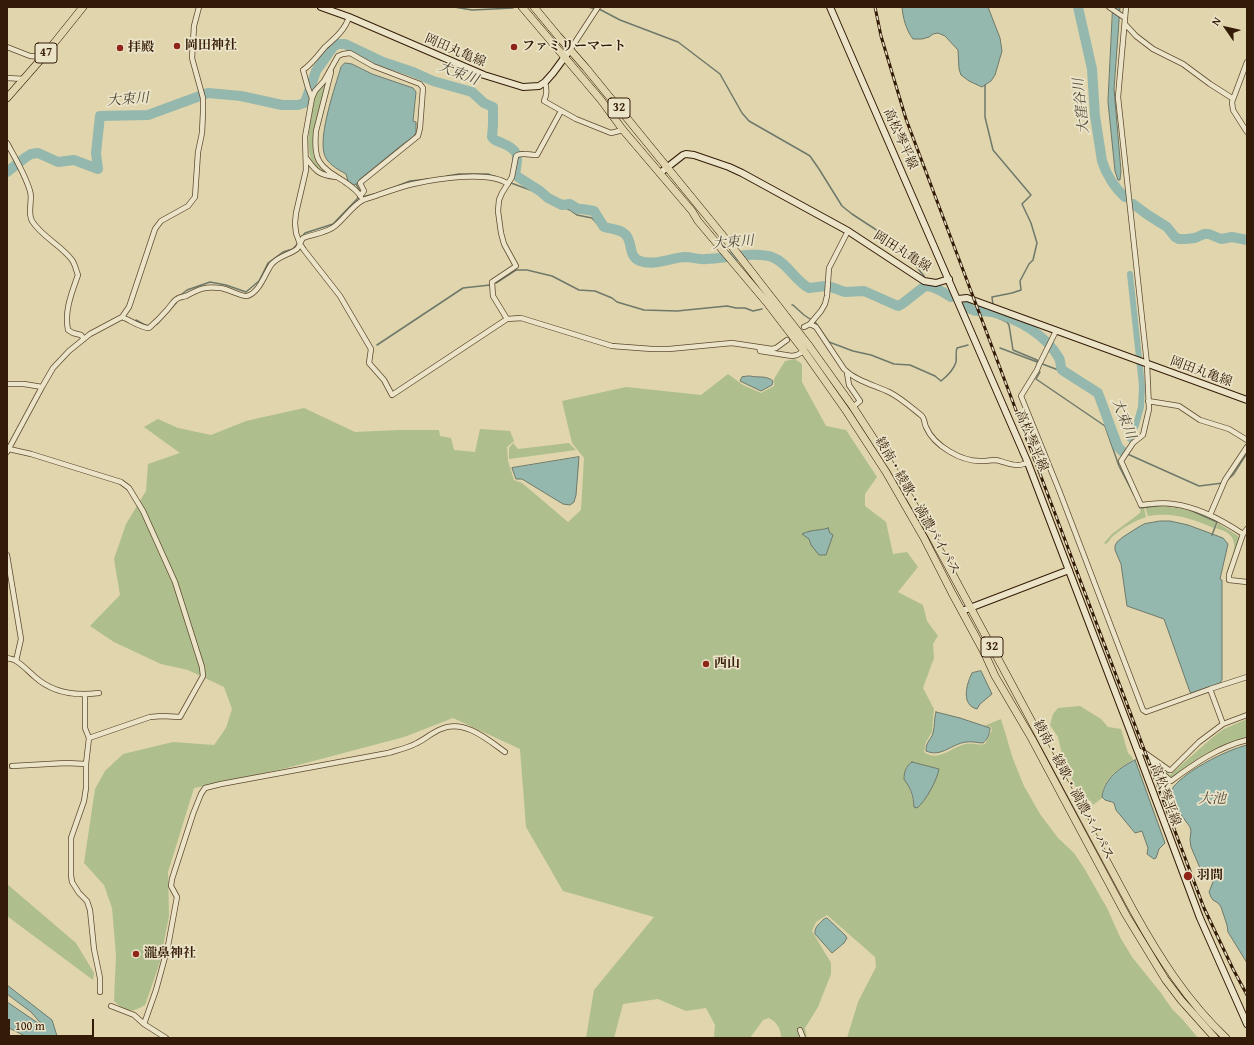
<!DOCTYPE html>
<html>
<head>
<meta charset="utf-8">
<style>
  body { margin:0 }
  #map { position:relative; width:1254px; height:1045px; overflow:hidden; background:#e0d5ac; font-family:"Gentium Book Plus",serif }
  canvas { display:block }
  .frame { position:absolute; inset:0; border:8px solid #341b07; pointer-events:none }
  .north { position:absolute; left:1206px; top:8px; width:40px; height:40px; -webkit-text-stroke:3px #ebe4c9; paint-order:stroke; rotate:304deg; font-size:11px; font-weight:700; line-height:16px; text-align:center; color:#341b07 }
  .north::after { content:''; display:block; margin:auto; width:14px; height:18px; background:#341b07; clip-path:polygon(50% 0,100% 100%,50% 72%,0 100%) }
  .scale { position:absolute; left:8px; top:1019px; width:86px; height:18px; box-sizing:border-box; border:2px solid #341b07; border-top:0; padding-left:5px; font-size:12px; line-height:14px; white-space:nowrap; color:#341b07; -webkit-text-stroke:3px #ebe4c9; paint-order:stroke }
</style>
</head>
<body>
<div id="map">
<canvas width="1254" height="1045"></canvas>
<div class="frame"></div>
<div class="north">N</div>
<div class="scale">100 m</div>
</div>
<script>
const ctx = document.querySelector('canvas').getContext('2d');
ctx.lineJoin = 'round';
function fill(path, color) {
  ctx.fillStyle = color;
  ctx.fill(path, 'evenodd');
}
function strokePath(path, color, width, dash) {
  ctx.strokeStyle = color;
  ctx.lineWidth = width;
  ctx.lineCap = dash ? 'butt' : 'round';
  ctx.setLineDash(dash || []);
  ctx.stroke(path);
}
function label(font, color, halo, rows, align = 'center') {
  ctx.font = font + ' "Gentium Book Plus","Noto Serif JP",serif';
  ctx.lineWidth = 3.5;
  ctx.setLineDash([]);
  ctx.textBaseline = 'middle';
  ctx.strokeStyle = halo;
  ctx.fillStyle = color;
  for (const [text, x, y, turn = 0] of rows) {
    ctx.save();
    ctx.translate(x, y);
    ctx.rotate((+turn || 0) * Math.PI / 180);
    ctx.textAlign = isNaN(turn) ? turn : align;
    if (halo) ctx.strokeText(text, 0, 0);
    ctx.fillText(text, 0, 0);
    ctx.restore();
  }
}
const green = new Path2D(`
  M329 76C323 97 305 144 317 164 320 168 327 172 332 175 304 170 307 140 311 119 312 111 313 102 316 94 319 88 325 82 329 76Z
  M795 359 802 364V382L826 426 846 430 877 477 865 494V506L886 522 893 554 907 552 918 567 898 592 923 605 927 621 938 636 933 644 934 658 923 688 934 709 932 732 926 742 924 752C939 763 952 746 966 744 973 742 979 746 985 744L992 730 991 727 984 726 1001 719 1013 759 1024 786 1040 814 1058 838 1074 853 1084 868 1107 908 1120 937 1132 957 1161 993 1172 1009 1183 1020 1198 1038H847L858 1002 876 967 875 957 827 915 816 922 812 931 831 963V974L818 1007 805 1028 807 1038H781C781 1029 777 1022 769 1018L763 1020 750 1038H714L715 1025 706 1008 686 1011 658 999 623 1004 614 1038H586L594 990 654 917 563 891 526 827 520 749 453 718 404 737 283 769 194 788 168 872 169 916 160 962 145 1005C131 1013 127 1013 114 1001L116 955 112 908 104 885 84 863 95 789 105 771 123 754 173 742 214 745 226 728 232 709 224 687 188 670 161 664 114 642 90 626 120 595 114 559 126 524 146 491 148 464 180 453 144 427 158 419 178 428 211 435 246 421 304 408 355 432 399 430H439L440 436 451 438 454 450 475 452 480 429 510 431 514 441 507 447 508 461 514 480 522 483 568 522 581 510 584 458 572 443 562 401 626 387 701 395 728 374 743 385 761 393 774 386V379L785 361ZM912 762 939 769 914 807C912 795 909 785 904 774L907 767Z
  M513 443 518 449 569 443 576 450 509 459V448Z
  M1164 506 1188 510 1216 522 1214 528C1189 518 1174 512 1148 516L1145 507Z
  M1141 508H1144L1146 517C1134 521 1122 528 1112 537 1110 539 1109 542 1106 544L1104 543 1112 534 1140 513Z
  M1218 523 1238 536 1240 539 1226 580C1224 567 1242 547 1230 535 1227 531 1220 530 1216 528Z
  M1080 706 1101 719 1108 727 1121 729 1128 753 1132 757 1133 760C1118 768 1102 780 1102 798L1093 805 1091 801 1081 798 1064 763 1058 737 1050 725 1053 714 1058 708Z
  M1247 719V739L1232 743 1172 778C1166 777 1161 770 1157 765L1170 775 1213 737 1224 729Z
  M7 884 76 943 94 973 93 980 7 916Z`);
const water = new Path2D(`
  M902 7H988L1000 38 1002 51 995 75 991 81 982 87 969 81 961 75 959 69 958 50 945 36 938 33 933 34 929 37 922 39H913C906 30 903 18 902 7Z
  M1113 7H1120L1114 89 1121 171 1120 180H1118L1115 171 1108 102Z
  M345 63 352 64 372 74 413 88 416 92 413 121 416 122V133L413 137 403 144 360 179 357 184 354 185 348 181 346 174C337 169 326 163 324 153 319 133 335 87 341 67Z
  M750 376C758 378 766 375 773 381L772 385 761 391 740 381 742 377Z
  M579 457 576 495 574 502 570 505 563 504 522 479H516L512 468Z
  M1160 521H1170L1188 525 1223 538 1228 544 1220 579 1222 580V680L1220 683 1192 693 1190 692 1164 619 1127 606 1121 564 1115 550V546L1117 542 1123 537 1137 528 1144 524Z
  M828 528 830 533 833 535 826 555H819L811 545 809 539 802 534C812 529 819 531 828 528Z
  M981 671 992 694 980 704 977 709C961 705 966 685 972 673Z
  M936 712 960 718 990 728C990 734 987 740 983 743 978 743 972 741 967 742 952 743 942 758 926 751 926 741 931 740 933 733 935 726 934 719 936 712Z
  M1247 745V963L1228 932 1227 925 1221 907 1218 903 1213 900 1211 897 1209 892 1213 882 1203 875 1191 847 1190 840 1191 831 1190 827 1177 809 1170 792C1180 773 1226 750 1247 745Z
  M1135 760 1165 843 1159 849 1156 858 1154 859 1147 854 1148 848 1142 831 1135 833 1116 810 1114 803 1112 802 1105 800 1102 797C1104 779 1120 767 1135 760Z
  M912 762 939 769C937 780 926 801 917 808L914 807C913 794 911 789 904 779 904 772 906 766 912 762Z
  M827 918 845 935 847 938 844 943 832 953 815 934C814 927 820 923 824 919Z
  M7 985 52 1020 57 1036 59 1038H29L7 1027V1002L44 1027 31 1012 7 994Z`);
const stream = new Path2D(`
  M454 7 472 10 513 8
  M588 7 601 10 620 20 678 42 720 74 742 113 749 121 805 153 810 156 819 169 842 206 852 214 875 229 903 250 924 276 926 280
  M985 85V117L993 150 1031 195 1022 204 1031 223 1037 243 1033 260 1029 264 1020 281 1021 290 1012 293 992 297 993 305
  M447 176 459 174H488L507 181
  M511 183 533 191 539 194 546 201 570 210 577 215 592 218 600 227 604 229 608 228
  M356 184 361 193
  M387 190 410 181 429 179
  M300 239 305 233 333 224 358 198 374 194
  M496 283 516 270H527L552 276 579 290 595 291 612 298 617 302 644 310 677 311 727 306 736 308H745L753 311 762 309
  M182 294 187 290 210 282 226 285 246 292 259 281 268 263 283 252 293 249 298 243
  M792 305H793L804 315 816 323 829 342 853 351 871 355 894 364 910 365 935 376 941 381C946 377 954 369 956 362 957 357 955 353 957 348L968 345
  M994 310 996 317 1007 322 1009 325 1013 350 1037 360 1038 363
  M136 320 145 325
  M157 324 176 303
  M377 345 463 288 490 285
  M1000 348 1061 371 1092 390 1099 397 1111 429
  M1040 372 1036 379 1105 426 1119 466 1134 495
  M1113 449 1118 447
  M1123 452 1199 486 1223 483
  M1226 481 1233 475 1247 453
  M1139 506 1140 508 1164 505 1184 508
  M1190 510 1217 522 1212 535`);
const canal = new Path2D(`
  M1130 274 1142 386 1141 407 1136 425 1130 439`);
const river = new Path2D(`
  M1078 7 1092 69 1095 116 1102 161C1106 174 1115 188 1125 197
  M7 172 26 157 31 154 38 153 58 162 74 160 98 169 96 153 100 116 148 115 208 93 241 96 282 105H298L304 103 306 100 316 71 333 47 338 44H345L383 62 413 72 433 81 472 92 484 103 493 107V125L492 137C494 141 498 141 502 143 521 151 518 157 515 174L518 177 540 191 548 198 562 205 570 204 578 209H582L594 211 604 227C611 229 621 229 626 235 633 243 628 257 640 261 654 266 670 258 685 257 692 257 699 260 706 259 724 259 755 251 772 257 788 263 795 281 809 288L826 286 831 287 845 292 864 291 898 306 902 304 925 286C934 285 942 292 951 297
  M1133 204 1148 215 1167 227 1175 237 1179 239H1186L1195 238 1204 234H1209L1221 239 1232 237 1247 240
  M966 306C975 314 982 310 992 312 1018 319 1045 334 1059 358 1061 362 1060 366 1062 370L1098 393 1118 447 1123 452`);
const minor = new Path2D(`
  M1109 7 1125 18
  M1126 7 1118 97 1147 364 1149 409 1143 435 1133 443 1121 461 1141 505C1152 504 1162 502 1173 504 1198 507 1222 520 1243 534
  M349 17C345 30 335 38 325 47 318 55 312 64 303 70L308 88 312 98 305 137 306 170 296 213 295 223 296 233 300 244 304 250 340 296 371 349 369 363 384 380 392 395 507 319 521 318 612 346 652 349H669L732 343 772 349 776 348 787 340
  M1125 24 1136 36 1153 49 1183 64 1210 84 1232 98
  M7 47 30 56 43 57
  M570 50 598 7
  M1247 62 1232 102 1233 110 1247 132
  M331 72 316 131C313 163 320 166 345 182 352 187 357 190 361 197
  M7 78 24 79
  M545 82C547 90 547 94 544 101L576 119 611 133 623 130
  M312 98 315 91 324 81 338 56 343 54 350 53 373 66 420 84 423 88 420 128 418 136 361 182 360 183 364 191 360 196
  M7 143C15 158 25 174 30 191 33 200 27 212 32 221 42 237 61 245 72 260 75 264 76 270 78 275 72 292 64 311 68 330L73 333 81 335 84 339
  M307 159C316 172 320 175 336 177
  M122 317C130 320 141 328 149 328 156 322 161 317 167 310 170 307 173 301 177 299 179 297 183 297 186 296 199 289 205 286 221 288 228 289 242 297 247 296 259 293 265 274 271 265 278 256 289 255 297 249 300 246 300 242 303 238 313 234 327 233 335 226 345 218 352 206 363 200 379 195 396 188 413 184 436 179 489 170 508 184
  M507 319 493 296 492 282 516 266 504 244 501 233 498 211 499 200 502 193 512 177 516 156C521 152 530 155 537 155L561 111
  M810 324 816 327 844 369C856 381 874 385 889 392 901 398 912 408 922 416 925 419 924 423 926 427 934 446 962 462 982 461 987 461 991 460 995 460 1003 461 1011 466 1019 465 1022 465 1025 463 1028 463
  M804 327 810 324 821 311 825 304 827 296 829 268 848 231
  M1056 331 1039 365 1037 370 1021 396 1059 490 1143 710 1146 712 1210 689
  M759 347 760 351 792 356 797 355 804 351
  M847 373 849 385 860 401 853 407
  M7 384H24L42 387
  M1148 401 1179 406 1200 420 1229 429 1247 440
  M9 449 31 454 121 482 129 488 143 511 175 582 202 667 203 676 180 717 162 716 150 717 89 738
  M7 452 42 387 53 368 69 351 90 334 122 317 129 307 155 229 161 221 188 206 195 197 198 152 202 133 203 112V98L192 58 194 26 199 7
  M1210 515 1225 480 1247 447
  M1247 529 1243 534 1229 575V580L1247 582
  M7 555 21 639 16 661
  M7 658C10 659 14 659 16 661 23 665 29 672 35 677 53 693 77 696 99 693
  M85 695V728L89 738 86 764V788L84 801 71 838V875L72 882 79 893 87 901 90 910 94 949 100 978V992
  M1223 724 1247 715
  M1137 750 1145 753 1169 770H1171L1199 742 1223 724 1210 689 1247 677
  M1150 759 1158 770 1171 781C1194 764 1218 747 1247 740
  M12 766 66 763 86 764
  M111 1006 134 1015 144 1024 166 1038
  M144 1024 156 990 168 946 177 897 171 886 172 879 193 814 201 794 205 788 221 784 388 753C398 750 408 748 417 743 425 739 433 732 441 729 464 719 487 739 505 752
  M800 1030 803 1038`);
const secondary = new Path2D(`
  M321 7 349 17 484 75 523 87 539 86 545 82 553 73 570 50
  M830 7 1028 463 1129 728 1200 918 1247 1024
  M660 173 683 155 686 154 694 155 729 167 742 173 848 231 924 281 936 283 949 279
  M958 299 967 298 1247 400
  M962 611 1069 570`);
const primary = new Path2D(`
  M7 98 43 57 83 7`);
const trunk = new Path2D(`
  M522 7 601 100 623 130 692 211 698 221 768 304 804 351 847 412 886 472 924 538 952 593 984 652 995 676 1032 739 1126 915 1165 979 1181 1000 1215 1038
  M534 7 558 36 586 68 733 248 810 347 853 407 892 467 932 536 1133 910C1159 957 1187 1001 1226 1038`);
const rail = new Path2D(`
  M875 7 881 36 906 119 1204 908 1233 969 1247 995`);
const markers = [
  [177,46,4,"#8f2418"],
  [514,47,4,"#8f2418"],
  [120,48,4,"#8f2418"],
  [706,664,4,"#8f2418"],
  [1188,876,5,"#8f2418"],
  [136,954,4,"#8f2418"]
];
const shields = [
  [46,53,22],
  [619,108,22],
  [992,647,22]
];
const shieldNames = [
  ["47",46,53],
  ["32",619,108],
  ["32",992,647]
];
const poiNames = [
  ["岡田神社",185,46],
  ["ファミリーマート",522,47],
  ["拝殿",128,48],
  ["西山",714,664],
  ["羽間",1197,876],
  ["瀧鼻神社",144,954]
];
const streetNames = [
  ["岡田丸亀線",455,51,23],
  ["高松琴平線",900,139,66],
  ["岡田丸亀線",902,252,32],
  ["岡田丸亀線",1201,372,20],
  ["高松琴平線",1031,441,67],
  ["綾南・綾歌・満濃バイパス",917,506,60],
  ["綾南・綾歌・満濃バイパス",1073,790,62],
  ["高松琴平線",1165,795,70]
];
const waterNames = [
  ["大束川",458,74,21],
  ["大束川",128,100,-4],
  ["大窪谷川",1082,106,-96],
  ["大束川",733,243,-5],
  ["大束川",1123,419,68],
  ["大池",1212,799]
];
fill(green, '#aebe8c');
fill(water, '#94b8ae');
strokePath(water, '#6e796b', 1);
strokePath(stream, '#6e796b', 1.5);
strokePath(canal, '#94b8ae', 6);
strokePath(river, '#94b8ae', 10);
strokePath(minor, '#5f4a30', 6);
strokePath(secondary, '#341b07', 8);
strokePath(primary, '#341b07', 8);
strokePath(trunk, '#341b07', 8);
strokePath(minor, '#ebe4c9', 4.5);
strokePath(secondary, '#ebe4c9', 6);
strokePath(primary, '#e0d5ac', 7);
strokePath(trunk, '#e0d5ac', 7);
strokePath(rail, '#341b07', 3);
strokePath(rail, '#ebe4c9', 1.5, [4.5]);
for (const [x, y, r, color] of markers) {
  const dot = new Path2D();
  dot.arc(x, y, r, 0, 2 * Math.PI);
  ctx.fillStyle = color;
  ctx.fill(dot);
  strokePath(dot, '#ebe4c9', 1.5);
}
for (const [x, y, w] of shields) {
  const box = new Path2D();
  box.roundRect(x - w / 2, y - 10, w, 20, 3);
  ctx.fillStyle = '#ebe4c9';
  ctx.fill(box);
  strokePath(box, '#341b07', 1);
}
label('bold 12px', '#341b07', null, shieldNames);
label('bold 13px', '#341b07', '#ebe4c9', poiNames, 'left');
label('13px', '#341b07', '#ebe4c9', streetNames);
label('italic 14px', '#514a39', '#ebe4c9', waterNames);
</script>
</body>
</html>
